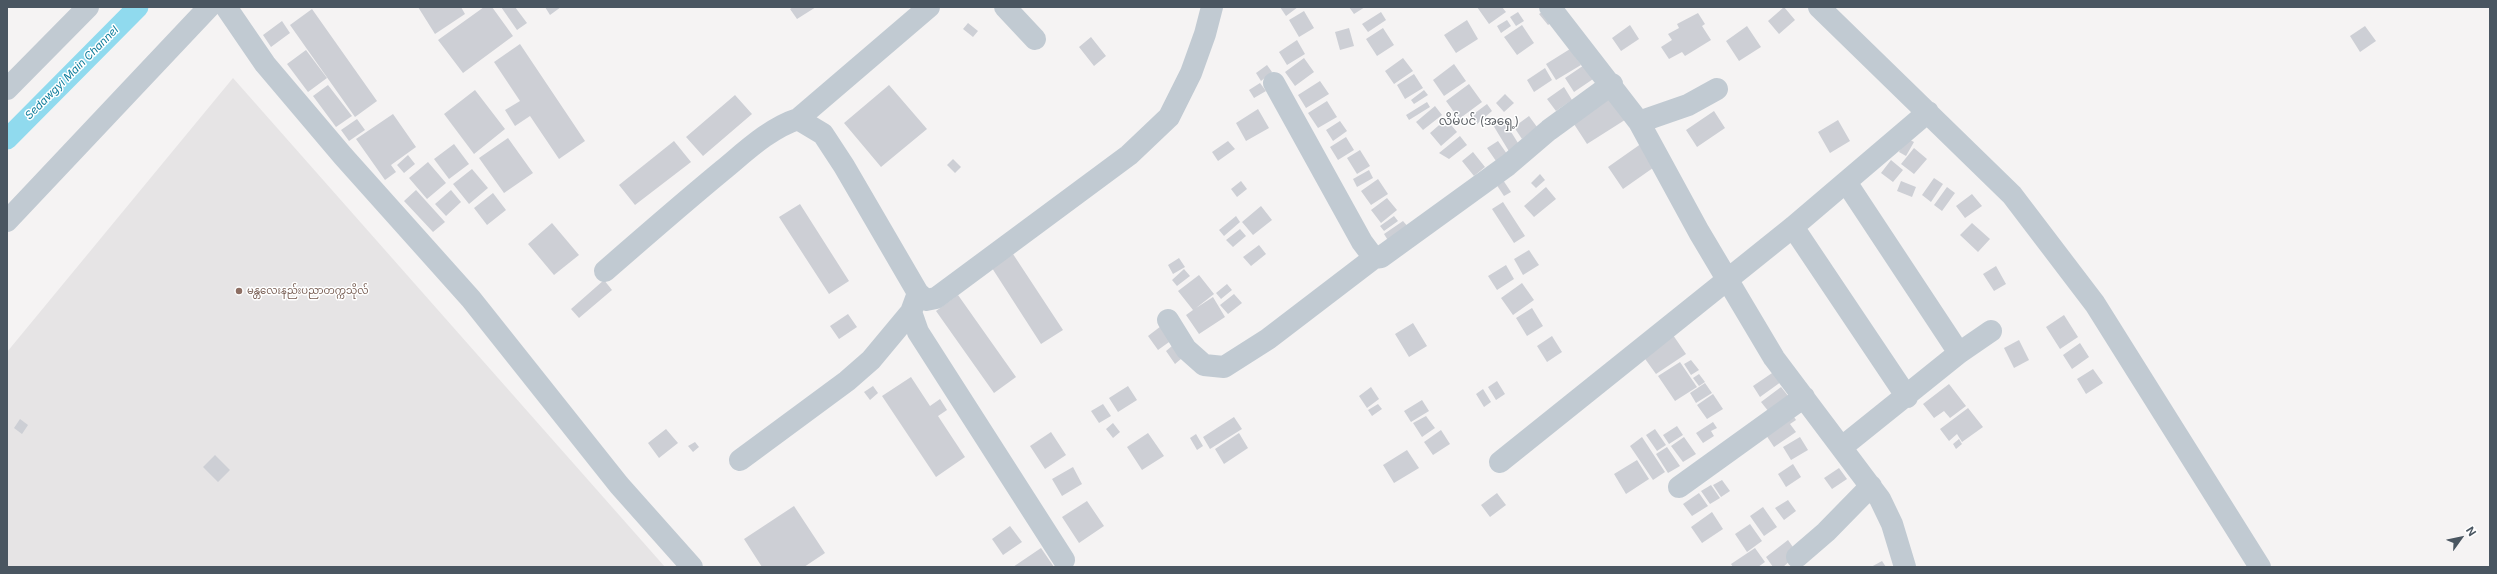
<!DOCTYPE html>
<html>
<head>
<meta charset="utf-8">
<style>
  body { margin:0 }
  #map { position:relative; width:2497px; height:574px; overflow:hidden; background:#f5f3f3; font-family:Inter,sans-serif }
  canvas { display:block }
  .frame { position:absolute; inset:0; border:8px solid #4a5661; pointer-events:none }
  .north { position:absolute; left:2441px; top:518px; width:40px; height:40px; -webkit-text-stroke:3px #fff; paint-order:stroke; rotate:57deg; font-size:11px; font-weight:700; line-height:16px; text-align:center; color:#4a5661 }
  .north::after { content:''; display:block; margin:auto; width:14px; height:18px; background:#4a5661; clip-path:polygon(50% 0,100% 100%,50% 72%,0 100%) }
</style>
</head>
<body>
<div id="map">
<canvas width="2497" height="574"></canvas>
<div class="frame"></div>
<div class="north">N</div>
</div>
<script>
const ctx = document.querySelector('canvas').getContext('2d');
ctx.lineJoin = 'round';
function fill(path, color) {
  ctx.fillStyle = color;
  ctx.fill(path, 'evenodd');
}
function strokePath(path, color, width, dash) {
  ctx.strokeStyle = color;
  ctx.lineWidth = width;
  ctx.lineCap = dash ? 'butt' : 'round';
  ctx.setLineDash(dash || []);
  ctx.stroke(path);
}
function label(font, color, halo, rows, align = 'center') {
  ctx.font = font + ' Inter,"Noto Sans Myanmar",sans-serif';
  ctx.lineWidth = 3;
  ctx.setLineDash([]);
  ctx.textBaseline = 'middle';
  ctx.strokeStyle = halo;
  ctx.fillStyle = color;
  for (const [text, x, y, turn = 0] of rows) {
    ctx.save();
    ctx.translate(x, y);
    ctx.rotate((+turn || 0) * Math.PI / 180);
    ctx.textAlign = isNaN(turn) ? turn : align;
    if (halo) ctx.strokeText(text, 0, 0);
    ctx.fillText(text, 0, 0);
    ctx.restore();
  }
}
const education = new Path2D(`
  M233 78 665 567H7V352Z`);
const canal = new Path2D(`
  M7 139 138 7`);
const building = new Path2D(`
  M418 7H461L465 14 435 34Z
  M484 7H492L513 36 463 73 438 40Z
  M501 7H515L527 23 517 30Z
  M545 7H561L550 15Z
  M793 7H816L797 19 790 9Z
  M1280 7H1298L1286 16Z
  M1349 7H1365L1354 14Z
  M1477 7H1502L1506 12 1489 24Z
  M1784 7 1795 20 1779 34 1768 21Z
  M312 9 377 101 355 117 290 25Z
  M1546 9 1555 20 1548 25 1539 14Z
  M1304 11 1314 28 1299 37 1289 20Z
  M1381 12 1386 20 1368 32 1362 24Z
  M1518 12 1524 21 1516 26 1510 17Z
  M1698 13 1705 24 1702 26 1711 40 1685 56 1682 52 1669 59 1661 47 1672 40 1668 34 1679 28 1677 24Z
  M1467 20 1478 39 1456 53 1444 35Z
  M1507 20 1511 26 1501 33 1497 26Z
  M282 21 290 33 271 47 263 35Z
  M968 23 978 31 973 37 963 29Z
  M1522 25 1534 43 1517 55 1504 37Z
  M1630 25 1639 39 1621 51 1612 38Z
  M1747 26 1761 47 1739 61 1726 41Z
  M2365 26 2376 41 2360 52 2350 36Z
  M1349 28 1354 46 1340 50 1335 32Z
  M1383 28 1394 45 1377 56 1366 39Z
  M1091 37 1106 56 1094 66 1079 47Z
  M1297 40 1305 54 1287 65 1279 52Z
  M520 44 585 141 559 159 530 116 515 126 505 110 520 101 494 62Z
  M1570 49 1581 65 1556 80 1546 64Z
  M306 50 327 78 308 92 287 64Z
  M1304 58 1314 72 1295 86 1285 72Z
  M1403 58 1413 71 1394 84 1385 71Z
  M1590 61 1599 75 1574 92 1565 78Z
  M1454 64 1466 81 1444 96 1433 80Z
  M1267 65 1272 72 1261 81 1256 73Z
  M1545 68 1552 80 1534 92 1527 80Z
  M1414 74 1423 88 1405 99 1397 85Z
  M1320 81 1329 94 1306 108 1298 95Z
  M1260 83 1266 91 1254 98 1249 90Z
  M1469 84 1482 102 1459 119 1446 101Z
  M328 85 352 116 336 127 313 96Z
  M889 85 927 129 881 167 844 123Z
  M1564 87 1572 100 1556 111 1547 99Z
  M475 90 505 129 474 154 444 114Z
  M1424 90 1428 95 1414 104 1411 100Z
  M1505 94 1514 103 1504 112 1496 103Z
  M735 95 752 114 703 156 686 137Z
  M1614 95 1628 118 1587 144 1572 121Z
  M1327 101 1337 117 1318 128 1308 113Z
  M1427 102 1430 107 1409 120 1406 115Z
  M1487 104 1492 111 1477 124 1471 116Z
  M1435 106 1442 115 1423 130 1416 122Z
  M1258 109 1269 128 1246 141 1236 123Z
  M1714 111 1725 128 1697 147 1686 130Z
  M393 114 416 147 391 165 396 172 385 180 356 139Z
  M1529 116 1537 127 1522 139 1514 127Z
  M357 119 365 130 349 141 341 130Z
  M1446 119 1457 132 1441 146 1430 133Z
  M1503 119 1518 143 1510 153 1493 125Z
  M1838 120 1850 141 1830 153 1818 132Z
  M1340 121 1347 131 1333 141 1326 130Z
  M1460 136 1467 145 1449 159 1439 153Z
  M1346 137 1354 150 1338 160 1330 147Z
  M508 138 533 173 504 193 479 158Z
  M1906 138 1914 142 1906 156 1899 152Z
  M674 141 691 162 635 205 619 185Z
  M1228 141 1235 149 1218 161 1212 152Z
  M1498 141 1507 154 1496 161 1487 148Z
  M1645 141 1660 163 1623 189 1608 167Z
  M454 144 469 164 449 179 434 159Z
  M1914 148 1927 159 1914 174 1901 164Z
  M1360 150 1370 166 1357 174 1347 158Z
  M1473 152 1485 167 1474 176 1462 161Z
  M408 155 415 164 404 173 397 165Z
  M953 159 961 167 955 173 947 165Z
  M1891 160 1903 170 1893 182 1881 173Z
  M428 162 446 183 427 199 409 178Z
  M472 169 488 188 469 204 453 184Z
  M1369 170 1373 178 1357 187 1353 179Z
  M1540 174 1545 180 1536 188 1531 183Z
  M1934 178 1943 184 1931 202 1922 195Z
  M1378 179 1388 194 1371 205 1361 191Z
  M1503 180 1511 192 1504 196 1496 184Z
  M1241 181 1247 189 1237 197 1231 189Z
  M1901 181 1916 187 1912 197 1897 191Z
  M1546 187 1556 199 1534 217 1524 206Z
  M1947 187 1955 193 1942 211 1934 205Z
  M416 190 445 222 433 232 404 201Z
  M451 190 461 202 446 216 435 204Z
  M493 193 506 210 487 225 474 208Z
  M1972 194 1982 206 1965 218 1956 206Z
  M1387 198 1397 210 1381 223 1371 210Z
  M1503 202 1525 236 1514 243 1492 209Z
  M800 204 849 281 829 294 779 217Z
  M1261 206 1272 220 1253 235 1242 222Z
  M1236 216 1240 222 1224 236 1219 230Z
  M1394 216 1398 221 1384 231 1380 226Z
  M1403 221 1409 228 1389 242 1384 234Z
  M552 223 579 255 554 275 528 244Z
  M1972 223 1990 239 1978 252 1960 235Z
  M1240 229 1246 236 1233 247 1226 240Z
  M1259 245 1266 254 1251 266 1243 257Z
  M1529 250 1539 265 1523 275 1514 259Z
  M1013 254 1063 330 1041 344 992 268Z
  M1179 258 1185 267 1173 274 1168 265Z
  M1506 265 1514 279 1497 290 1488 276Z
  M1996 266 2006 284 1994 291 1983 274Z
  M1184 269 1190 276 1177 286 1172 280Z
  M1199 275 1214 294 1196 308 1213 297 1225 317 1199 334 1186 315 1193 310 1178 291Z
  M604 280 612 290 579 318 571 309Z
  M1522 283 1534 300 1513 315 1501 298Z
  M1227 284 1232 290 1221 299 1216 293Z
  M1234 294 1242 303 1228 314 1220 305Z
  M958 295 1016 377 994 393 936 311Z
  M1532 308 1543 326 1527 336 1516 318Z
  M848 314 857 327 839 339 830 326Z
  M2064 315 2078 337 2060 349 2046 327Z
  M1165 323 1176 337 1158 350 1148 336Z
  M1413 323 1427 346 1409 357 1395 334Z
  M1673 335 1686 354 1656 374 1643 356Z
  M1552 336 1562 352 1547 362 1537 346Z
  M2019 340 2029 360 2014 368 2004 348Z
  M1178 341 1188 353 1175 364 1166 351Z
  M2080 343 2089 357 2072 369 2063 355Z
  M1691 360 1699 370 1691 375 1684 364Z
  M1680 362 1697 387 1675 401 1658 376Z
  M1778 369 1785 379 1760 397 1753 386Z
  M2093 369 2103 383 2086 394 2077 379Z
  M1699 374 1705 382 1699 386 1693 378Z
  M911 377 930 406 940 399 947 410 938 416 965 457 936 477 882 396Z
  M1497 381 1505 394 1496 400 1488 387Z
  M1705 383 1712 393 1696 403 1690 393Z
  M1949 384 1966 406 1950 418 1944 411 1934 418 1923 404Z
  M873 386 878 393 870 400 864 392Z
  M1128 386 1137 400 1118 412 1109 398Z
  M1371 387 1379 399 1367 408 1359 396Z
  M1781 387 1789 397 1769 412 1761 402Z
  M1483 389 1491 402 1484 407 1476 394Z
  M1713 394 1723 409 1707 419 1697 405Z
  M1422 400 1429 411 1411 422 1404 411Z
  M1103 404 1111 416 1099 423 1091 411Z
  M1378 404 1382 409 1372 416 1368 410Z
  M1968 408 1983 427 1962 442 1957 434 1949 441 1940 429Z
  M1792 414 1796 420 1790 424 1796 432 1774 447 1764 432Z
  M1426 416 1435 428 1422 437 1413 423Z
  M1234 417 1242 429 1210 449 1203 437Z
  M20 419 28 425 22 434 14 428Z
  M1713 422 1717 428 1711 431 1714 436 1703 443 1696 433Z
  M1113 423 1120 432 1113 438 1106 429Z
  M1677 426 1683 435 1669 444 1663 435Z
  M666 429 678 443 659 458 648 443Z
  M1655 429 1666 445 1657 451 1646 435Z
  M1441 430 1450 444 1433 455 1424 442Z
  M1051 432 1066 455 1045 469 1030 446Z
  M1148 433 1164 456 1142 470 1127 447Z
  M1239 433 1248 448 1224 464 1215 449Z
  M1196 434 1203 446 1197 450 1190 438Z
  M1642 437 1665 472 1653 480 1630 446Z
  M1684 437 1696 454 1683 462 1671 446Z
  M1800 437 1808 450 1791 460 1783 447Z
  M1959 439 1962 444 1956 449 1953 444Z
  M695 442 699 447 693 452 688 446Z
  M1667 447 1680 466 1668 473 1656 454Z
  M1407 450 1419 468 1394 483 1383 465Z
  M215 455 230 470 218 482 203 467Z
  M1637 460 1649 479 1626 494 1614 474Z
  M1793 464 1801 477 1786 487 1778 474Z
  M1073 467 1082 484 1062 496 1052 479Z
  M1839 468 1847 479 1832 489 1824 478Z
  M1722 480 1730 491 1721 497 1713 485Z
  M1711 485 1720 498 1710 504 1701 491Z
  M1497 493 1506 505 1490 517 1481 505Z
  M1699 493 1708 506 1692 516 1683 504Z
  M1788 500 1796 511 1784 520 1775 508Z
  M1087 501 1104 526 1079 543 1062 517Z
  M794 506 825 553 804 567H762L744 539Z
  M1763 507 1777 527 1764 536 1750 516Z
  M1712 512 1723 529 1702 543 1691 527Z
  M1750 524 1762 541 1747 552 1735 534Z
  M1010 526 1022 542 1003 555 992 539Z
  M1788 540 1795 550 1791 560 1783 567H1773L1766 557Z
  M1041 548 1054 567H1013Z
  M1755 548 1765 562 1758 567H1733L1731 564Z
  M1882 561 1886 567H1871Z`);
const minor = new Path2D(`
  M226 7 265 64 343 156 471 299 619 485 692 567
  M1005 7 1035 39
  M1550 7 1639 122 1699 232 1774 358 1880 499 1892 524 1905 567
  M1819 7 2012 195 2095 304 2260 567
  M1274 83 1362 242 1374 258 1381 257 1508 165 1549 130 1612 84
  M7 89 88 7
  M798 119 929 7
  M1639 122 1688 105 1717 89
  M1846 182 1959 353
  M7 221 209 7
  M1793 227 1907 397
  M605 271C644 237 683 203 723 170 746 151 770 128 798 119L823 134 844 166 918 293 926 300 936 298 1129 155 1169 117 1191 73 1205 34 1212 7
  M918 293 911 312 918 332 1064 560
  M1168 320 1186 349 1204 365 1224 367 1268 339 1374 258
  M1842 447 1959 353 1991 331
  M740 460 847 381 871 360 911 312
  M1500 462 1793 227 1928 112
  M1679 487 1804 397
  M1797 557 1826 532 1871 486`);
const markers = [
  [239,291,4,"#8d6e63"]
];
const educationNames = [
  ["မန္တလေးနည်းပညာတက္ကသိုလ်",247,291]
];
const waterNames = [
  ["Sedawgyi Main Channel",72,73,-45]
];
const quarterNames = [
  ["လိမ်ပင် (အရှေ့)",1479,121]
];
fill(education, '#e6e4e5');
strokePath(canal, '#90daee', 21);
fill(building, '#cdcfd5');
strokePath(minor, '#c1cad2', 22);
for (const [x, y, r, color] of markers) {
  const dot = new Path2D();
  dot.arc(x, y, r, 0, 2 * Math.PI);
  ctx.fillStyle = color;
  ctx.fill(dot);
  strokePath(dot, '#fff', 1.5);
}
label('10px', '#785e54', '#fff', educationNames, 'left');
label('italic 11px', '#0c7c9b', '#fff', waterNames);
label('12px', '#5f6368', '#fff', quarterNames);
</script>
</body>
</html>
